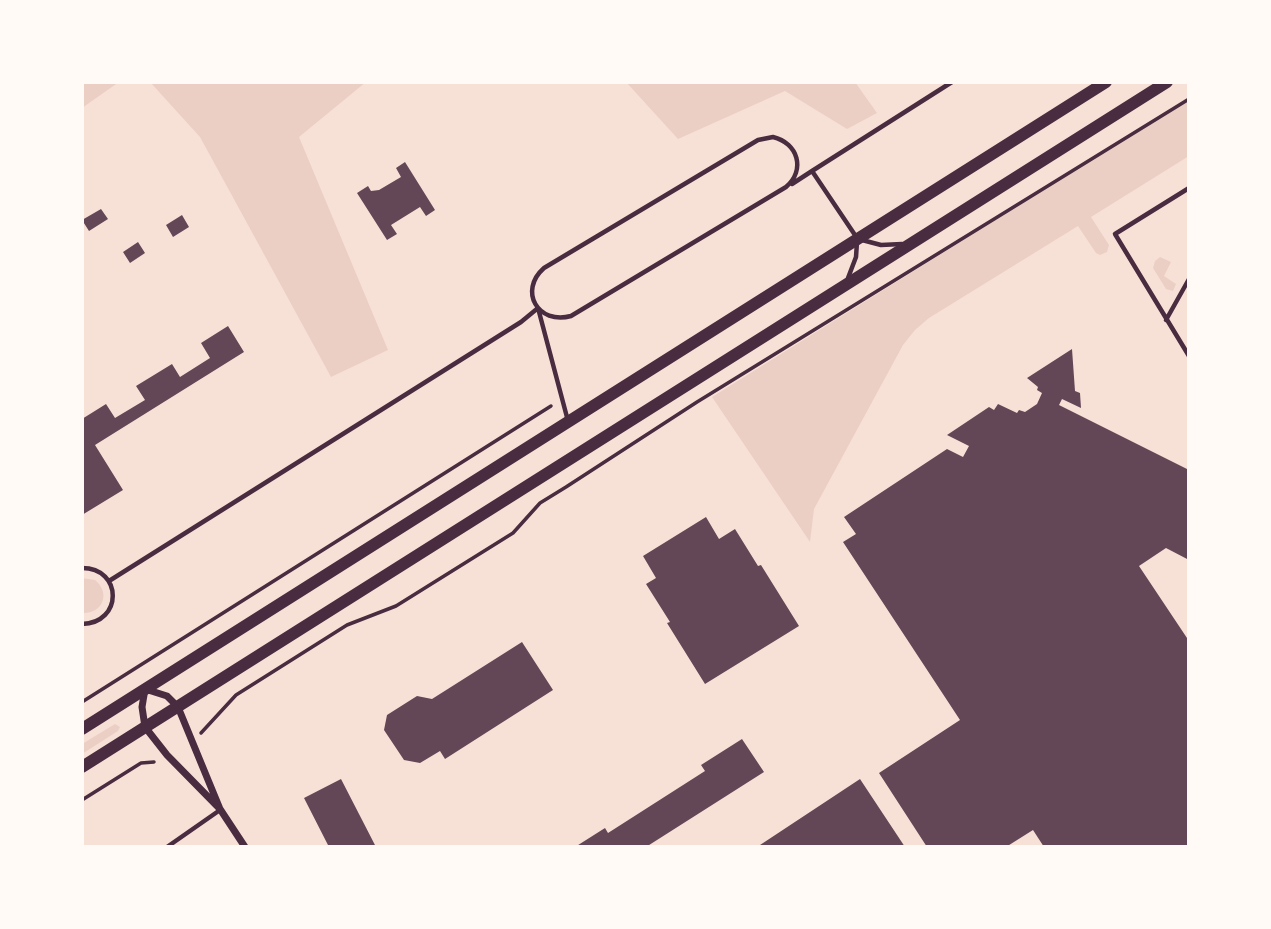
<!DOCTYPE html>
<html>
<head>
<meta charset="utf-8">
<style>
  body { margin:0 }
  #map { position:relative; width:1271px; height:929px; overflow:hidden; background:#f7e1d7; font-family:Ubuntu,sans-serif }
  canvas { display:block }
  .frame { position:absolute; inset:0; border:84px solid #fffaf5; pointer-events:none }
</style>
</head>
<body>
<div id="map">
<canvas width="1271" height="929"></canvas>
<div class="frame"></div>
</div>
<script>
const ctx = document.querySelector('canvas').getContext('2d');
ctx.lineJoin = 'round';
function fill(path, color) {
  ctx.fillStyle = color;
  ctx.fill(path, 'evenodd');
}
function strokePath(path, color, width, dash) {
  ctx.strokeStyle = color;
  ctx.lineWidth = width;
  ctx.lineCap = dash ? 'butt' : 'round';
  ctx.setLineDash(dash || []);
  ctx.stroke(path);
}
const green = new Path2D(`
  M82 82H119L82 108Z
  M150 82H366L299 137 388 350 331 377 200 137Z
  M626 82H855L877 113 847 129 785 91 678 139Z
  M1189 99V156L1091 217 1109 245 1107 252 1100 255 1096 253 1078 226 929 318 915 330 903 345 814 509 810 542 712 397Z
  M1160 257 1171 262 1164 276 1176 284 1173 291 1166 289 1153 268 1155 261Z
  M82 578 95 580C111 593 103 614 82 613Z
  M115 724 120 727 118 731 82 754V744Z`);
const building = new Path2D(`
  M405 162 435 210 426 216 420 207 391 225 397 234 387 240 357 193 368 186 371 191 379 190 401 177 396 168Z
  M101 209 108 219 89 231 82 220Z
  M182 215 189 227 173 237 166 225Z
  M138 242 145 253 130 263 123 252Z
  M228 326 244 352 95 445 123 490 82 515V419L106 404 115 418 145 400 136 386 172 364 180 377 210 358 201 343Z
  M1072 349 1075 391 1080 393 1081 408 1062 399 1059 405 1189 470V560L1166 548 1139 566 1189 641V847H1044L1033 830 1006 847H927L879 773 960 720 843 542 856 534 844 517 947 449 963 457 969 446 947 435 989 407 994 410 998 404 1017 413 1019 410 1025 412 1037 404 1042 393 1037 390 1038 387 1027 378Z
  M706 517 719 539 735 529 758 566 761 565 799 626 705 684 667 623 670 622 646 584 656 578 643 556Z
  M522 642 553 690 445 759 440 751 420 763 404 760 384 730 387 715 417 696 432 699Z
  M742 739 764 772 646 847H575L605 828 608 833 705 771 701 765Z
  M341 779 376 847H329L304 798Z
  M860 779 905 847H757Z`);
const path = new Path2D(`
  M82 702 551 406
  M201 733 236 695 347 625 396 606 513 533 540 503 566 487 697 402 1189 99
  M82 800 141 763 154 762`);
const service = new Path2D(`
  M773 137C798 143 806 170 786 187L571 316C538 325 518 291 544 268L758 140Z
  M792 184 812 171
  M1189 188 1115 234 1189 356
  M857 238 812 171 952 82
  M862 240 881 245 902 244
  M848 278 856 257 857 242
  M1166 320 1189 279
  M82 568C123 568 123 623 82 624
  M109 581 521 322 538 308 568 421
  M167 847 220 810`);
const minor = new Path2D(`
  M220 809 167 755 145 727 142 707 145 689 167 696 178 707 220 809 245 847`);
const secondary = new Path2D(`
  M82 729 1106 82
  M82 767 1167 82`);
fill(green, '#ebcfc5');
fill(building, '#644757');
strokePath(path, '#4a2c40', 3.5);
strokePath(service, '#4a2c40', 4.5);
strokePath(minor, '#4a2c40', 7);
strokePath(secondary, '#4a2c40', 12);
</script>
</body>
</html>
